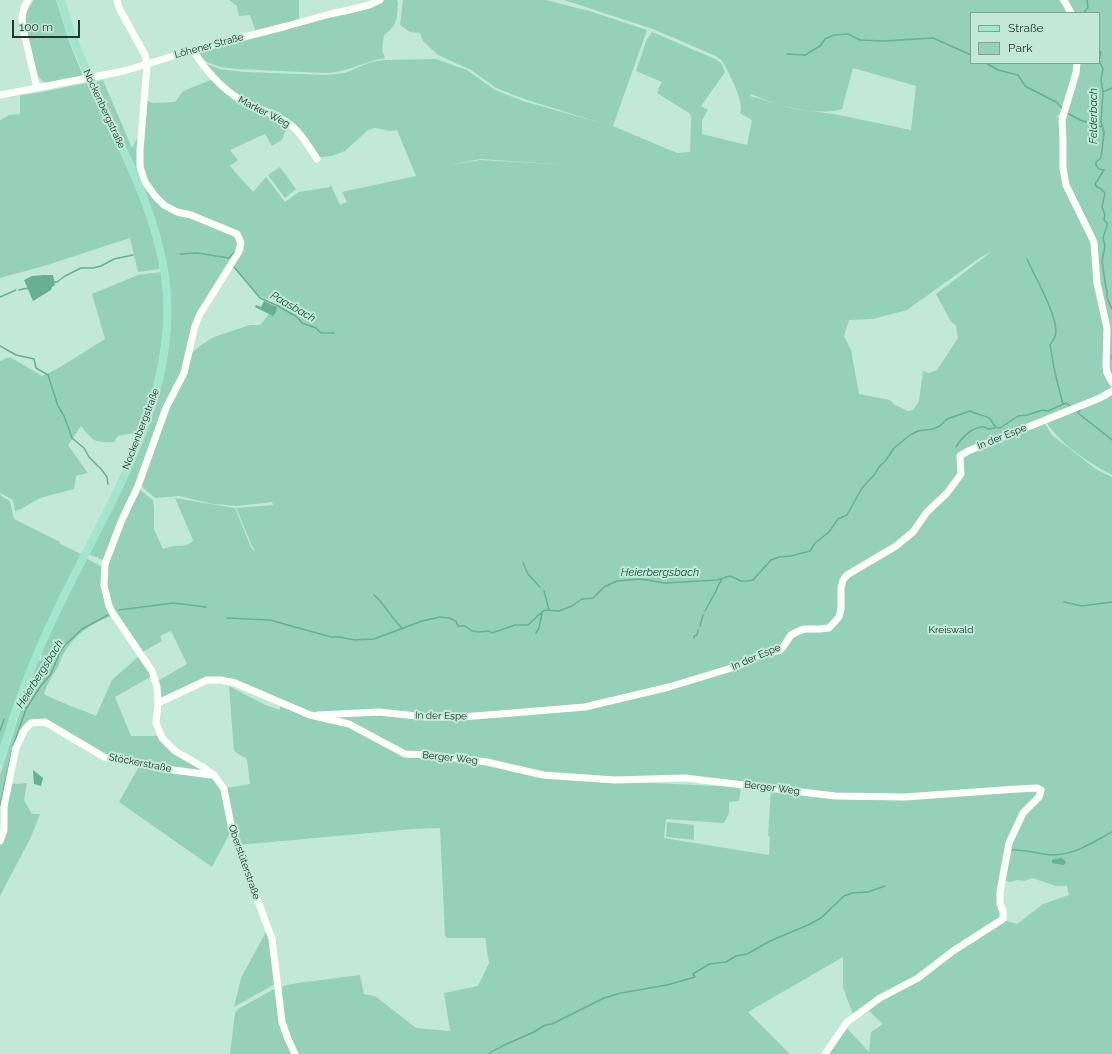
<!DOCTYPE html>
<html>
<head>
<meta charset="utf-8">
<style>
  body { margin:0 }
  #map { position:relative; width:1112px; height:1054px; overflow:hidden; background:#c2e8d9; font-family:Raleway,sans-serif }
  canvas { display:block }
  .legend { position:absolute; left:970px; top:12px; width:130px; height:52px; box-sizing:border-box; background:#c2e8d9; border:1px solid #83a095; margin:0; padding:5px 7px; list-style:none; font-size:12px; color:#25352f }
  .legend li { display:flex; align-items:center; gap:8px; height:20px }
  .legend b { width:20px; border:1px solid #83a095 }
  .scale { position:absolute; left:12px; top:20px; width:68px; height:18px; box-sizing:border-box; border:2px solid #25352f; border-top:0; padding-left:5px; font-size:12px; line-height:14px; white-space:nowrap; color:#25352f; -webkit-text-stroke:3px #c2e8d9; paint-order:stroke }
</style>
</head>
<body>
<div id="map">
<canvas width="1112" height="1054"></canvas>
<ul class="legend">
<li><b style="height:5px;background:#a3e6d0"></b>Straße</li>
<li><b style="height:11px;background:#95d1ba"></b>Park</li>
</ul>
<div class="scale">100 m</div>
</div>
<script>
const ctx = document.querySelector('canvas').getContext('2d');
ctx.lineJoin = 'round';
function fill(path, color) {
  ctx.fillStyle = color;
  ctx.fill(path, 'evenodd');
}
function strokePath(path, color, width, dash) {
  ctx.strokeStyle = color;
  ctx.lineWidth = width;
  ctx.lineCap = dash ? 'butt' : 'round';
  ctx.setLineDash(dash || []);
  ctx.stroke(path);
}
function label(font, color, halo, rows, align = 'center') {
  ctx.font = font + ' Raleway,sans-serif';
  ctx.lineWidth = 4;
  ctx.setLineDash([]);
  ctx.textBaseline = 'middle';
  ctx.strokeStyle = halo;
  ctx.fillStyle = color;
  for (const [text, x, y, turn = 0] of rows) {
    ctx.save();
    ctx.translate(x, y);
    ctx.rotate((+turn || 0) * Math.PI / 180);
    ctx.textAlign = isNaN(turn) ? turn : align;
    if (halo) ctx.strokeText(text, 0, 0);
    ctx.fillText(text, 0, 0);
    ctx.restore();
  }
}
const green = new Path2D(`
  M34 0H56L70 44 83 76 47 83 44 82 37 76 25 22 26 12Z
  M229 0H299V19L256 32 250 15 239 16 237 6Z
  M385 0H397L398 2C397 18 398 26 384 35L382 50 385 58C362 62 347 73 324 73L237 69 220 67 200 59 199 50 370 7Z
  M403 0H546L589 11 647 30 613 126 677 153 690 152 691 116 689 113 657 93 659 90 658 89 662 82 636 71 647 39 652 32 715 59 721 63 725 72 701 106 708 110 702 120V134L747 145 752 120 740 113C745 104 729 72 723 63 722 60 719 58 716 56L653 29 564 0H1059L1068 13H971V63H1099V13H1073L1065 0H1112V378L1108 368 1109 335 1108 321 1098 283 1095 239 1070 189 1064 173 1061 178 1089 232 1093 242 1096 278 1106 321 1107 334 1106 371 1111 387C1107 396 1060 413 1048 417L1045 424 1052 435 1097 470 1112 477V1054H826L845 1026 869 1052 871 1032 883 1024 867 1009 882 998 904 988 917 979 954 951 1003 920 1017 924 1043 904 1069 895 1067 886H1056L1032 878 1024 881 1017 880 1010 882 1004 880 1008 850 1012 837 1024 814 1039 799 1042 789 1027 787 905 795 816 793 742 785 586 777 585 780 741 787 739 801 729 802V813L724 823 666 819 664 838 769 855 770 837 768 836 771 790 848 798H905L1028 790 1039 792 1038 797 1023 811 1009 840 1005 850 999 892V903L1002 916 1000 919 954 948 918 976 887 992 853 1015 843 987V957L748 1012 790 1054H297C285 1032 283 1014 281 989L283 986 298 983 360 975 364 994 375 996 416 1028 450 1031 444 993 478 986 489 963 485 938H447L445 936 440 828 413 829 239 845C232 826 231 807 225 788L250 784 247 759 234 751 229 686 265 705 280 710V703L235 682 206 678 159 701 158 681 187 664 171 631 160 636 162 641 141 653C132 639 119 624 112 609 94 569 122 525 139 489L153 500 154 509V529L163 549C167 548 171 546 176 546 183 545 188 547 193 540L175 498 235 508 251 547 254 551 255 550 252 546 236 508 273 505 272 502 237 506 213 504 179 496 155 498 141 486 143 475 165 416 186 374 191 354 201 345 214 337 250 325H260L280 300 265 299 258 295 233 266 239 255 242 254 244 250C241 241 243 237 234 231 220 225 206 218 191 213 187 212 181 212 176 210 170 208 164 203 159 198 132 170 143 134 145 99L152 103 175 102 183 91 213 79 239 101 288 124 282 140 272 146 265 134 230 150 238 160 230 166 253 192 266 177 285 202 299 192 330 187 331 185 340 205 347 202 342 192 416 176 397 130 390 131 375 128 368 130 345 151 331 156 323 157H320L312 151 295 126 279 117 281 113 273 110 271 113C243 101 220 88 202 62L220 69 244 72 326 75 345 73 371 62 384 60 436 59 467 70 495 90 523 101 601 123 524 99 496 88 471 70 438 55 423 41 420 33 410 32 400 25ZM853 68 916 86 911 130 834 114 794 109 750 96 751 94C774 105 817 117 842 109ZM1066 93 1070 95 1063 120V135L1060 118 1056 117 1060 113ZM480 159 570 165 481 160 449 165ZM991 252 936 294 950 320 956 326 958 338 937 370 929 373 923 371 919 401 913 410 908 411 895 405 890 400 859 394 851 350 844 336 849 320 873 319 907 310 981 257Z
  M103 80 132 148 138 136 137 152 152 196 190 216 236 237 238 248 200 310 185 363 136 486 103 560 88 554 153 412 163 379 167 359 171 326V304L168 274 138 175 96 82Z
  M87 83C114 141 150 206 160 269L138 272 130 238 44 266 0 278V120L9 115 20 114V95L37 93Z
  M280 167 296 189 285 198 268 175Z
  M161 272C162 285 164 299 164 312 163 353 153 393 139 432L118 436 114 442C93 443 94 441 81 426L68 445 88 473 76 476 74 489 40 498 21 509 15 511 13 500 0 493V361L10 357 42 376 57 369 105 339 92 294 138 275Z
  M1112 392V475C1088 462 1062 446 1047 423Z
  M0 493 1 496 10 501 14 519 60 542V544L81 554 0 751Z
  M86 558 102 567 112 616C93 622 74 635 64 653 61 657 60 662 58 667 52 676 47 684 44 694 60 703 79 708 96 716L112 680 139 656 152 676 115 697 131 736H159L209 774 104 756 45 721 30 723 19 730 1 800 0 834V775L19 715 38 661 41 660 42 651Z
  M140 765 212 777 221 789 230 833 212 867 119 802Z
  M27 783 24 800 32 814H40L31 837 0 896V845L4 838 10 784Z
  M667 822 694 825V840L666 837Z
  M267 930 270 940 275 984 234 1007 241 978Z
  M276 988 294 1054H230L235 1013 238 1009Z`);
const water = new Path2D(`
  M44 275H53L55 285 52 287 51 290 33 301 24 280 32 276Z
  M264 301 277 307 276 312 273 316 255 307 256 305 261 307Z
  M33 770 43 778 41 786 34 784Z
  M1062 858 1066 862 1064 865 1052 863V860L1056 859Z`);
const stream = new Path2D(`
  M1085 13V11L1088 8 1087 0
  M1099 51 1101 52 1099 60 1103 69 1101 80 1103 92 1101 121 1104 133 1101 158 1096 162V165L1099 169 1104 170 1095 184 1097 187 1100 188 1105 193 1102 207 1105 215 1104 220 1107 223V226L1103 238 1105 246 1102 261 1106 288 1107 290V298L1112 309
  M787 54 805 55 820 46 825 39 834 35 848 34 860 40 883 41 933 38 971 55
  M986 63 998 70 1018 75 1025 86 1056 102 1063 109
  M1103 92 1112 88
  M1067 113 1080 120 1102 127
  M180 254 197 253 229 258 236 250
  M1027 259C1034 276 1061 320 1055 337 1054 339 1052 342 1050 345L1055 373 1063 404
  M234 267 260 298 278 306 297 317 302 323 316 328 321 333H334
  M53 282H57L65 276 81 268H93L101 266 114 259 133 255
  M19 290 28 288
  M0 297 16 290
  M0 346 16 355 34 359 36 368 48 375 58 406 64 416 72 438 84 448 89 457 101 469 107 477 108 484
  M1112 355V359
  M1080 410 1078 413 1112 440
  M956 447C961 438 972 427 983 427 985 427 987 429 989 429 991 429 993 428 995 428
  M523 563 528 574 540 587
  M544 591 549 610
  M374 595C385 604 391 618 402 628
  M1064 602 1082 606 1112 602
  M119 610 173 603 206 607
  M705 611 716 591 719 584 721 581V578
  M227 618 270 620 331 637H339L355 640 374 639 422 621 440 617 449 618 456 621 458 626H465L472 631 478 632 489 631 492 633 515 625H528L543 611 546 610 559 611 572 606 582 599 593 598 604 587 617 581 641 579 665 583 717 580 730 576 741 581H748L753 580 771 560 779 557 791 556 810 551 815 543 829 532 838 519 847 515 862 488 875 474 879 467 886 460 894 448 910 435 918 431 933 429 940 426 947 419 970 411C976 414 983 415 989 418 994 422 993 428 1000 428L1018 416 1027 415 1043 410 1048 411 1066 403 1072 407
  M700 626 703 615
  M536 633 539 628 542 613
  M694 638V636L697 635 698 630
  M0 731 4 719
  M13 746 26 709 40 687 51 674 60 652 64 646 82 629 108 615
  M0 806 12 751
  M1012 850C1026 849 1038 854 1052 855 1075 855 1093 842 1112 832
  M489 1054C493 1049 498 1050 502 1046L534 1032 545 1025 552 1024 604 998 621 993 667 985 695 977 693 974 709 964 726 962 736 956 747 954 770 941 808 925 821 918 844 896 852 893 868 892 885 886`);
const minor = new Path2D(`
  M28 0 24 8 22 18 23 29 37 88
  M117 0 119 8 145 55 147 65 140 150V167L145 182 155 196 164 205 177 212 191 215 237 234 241 243 238 253 200 314 195 326 184 373 166 408 138 486 121 522 105 564 104 585 109 606 112 612 152 671 157 687 158 703 156 723 162 738 175 751 203 767 214 775 224 789 232 830 272 939 282 1022 288 1039 295 1054
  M1064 0 1071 13
  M193 50C207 73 226 94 252 106 266 112 282 117 293 127 302 134 310 149 317 159
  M1077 63 1076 73 1062 120 1063 140V168L1066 185 1092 238 1094 243 1097 283 1107 328 1106 366 1107 373 1112 382
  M0 95 124 71 193 50 287 26 330 14 349 10 369 5 380 0
  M158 703 207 680H221L235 683 310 715 349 724 405 754 430 755 487 762 543 775 615 780 685 778 835 796 905 797 1017 789 1037 788 1041 790 1039 797 1023 813 1009 843 1000 892V904L1003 911V919L953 951 918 978 880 998 847 1022 825 1054
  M318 715 379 712 426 717H461L500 714 585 707 669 687 738 666 757 656 780 650 783 647 791 635 801 630 806 629H819L829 628 839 617 841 609V588L843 580 847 575 896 546 913 532 927 512 947 493 961 474 960 456 968 451 1100 398 1112 391
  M0 841 4 830V806L16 748 25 729 31 723 45 722 104 757 166 769 211 775`);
const major = new Path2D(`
  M0 761C15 707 35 654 60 604 109 503 182 393 165 275 152 192 105 120 75 43 69 29 65 14 61 0`);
const streetNames = [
  ["Löhener Straße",209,46,-15],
  ["Nockenbergstraße",104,109,65],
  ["Marker Weg",264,112,27],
  ["Nockenbergstraße",141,429,-69],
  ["In der Espe",1002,437,-22],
  ["In der Espe",756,657,-23],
  ["In der Espe",441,716,1],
  ["Berger Weg",450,758,6],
  ["Stöckerstraße",140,763,11],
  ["Berger Weg",772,788,7],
  ["Oberstüterstraße",244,862,71]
];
const parkNames = [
  ["Kreiswald",951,630]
];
const waterNames = [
  ["Felderbach",1094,116,-90],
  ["Paasbach",293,307,30],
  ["Heierbergsbach",660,573],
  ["Heierbergsbach",40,674,-58]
];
fill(green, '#95d1ba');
fill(water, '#67af95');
strokePath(stream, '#67af95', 1.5);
strokePath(minor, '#fff', 7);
strokePath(major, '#a3e6d0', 8);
label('10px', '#25352f', '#c2e8d9', streetNames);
label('10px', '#113328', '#c2e8d9', parkNames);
label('italic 11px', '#0f4c3b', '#c2e8d9', waterNames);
</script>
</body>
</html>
